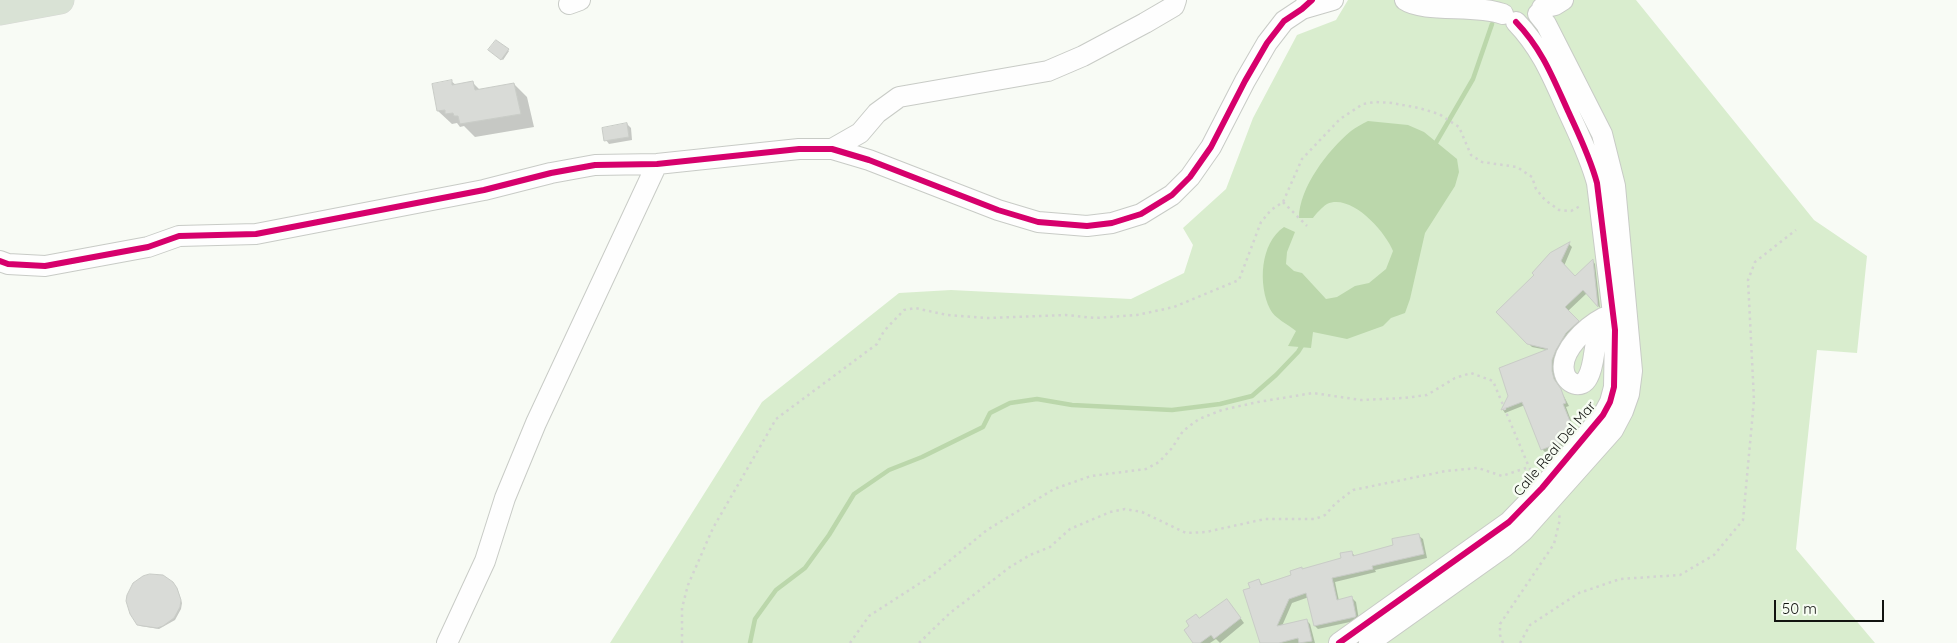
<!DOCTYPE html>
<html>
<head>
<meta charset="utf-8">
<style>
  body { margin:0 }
  #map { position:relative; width:1957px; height:643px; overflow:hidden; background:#f8fbf5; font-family:Quicksand,sans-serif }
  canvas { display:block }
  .scale { position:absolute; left:1774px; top:600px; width:110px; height:22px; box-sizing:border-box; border:2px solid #121410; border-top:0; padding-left:6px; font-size:15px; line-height:18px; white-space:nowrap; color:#121410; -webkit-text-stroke:4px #f7fdf3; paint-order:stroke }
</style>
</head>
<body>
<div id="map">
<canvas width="1957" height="643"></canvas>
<div class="scale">50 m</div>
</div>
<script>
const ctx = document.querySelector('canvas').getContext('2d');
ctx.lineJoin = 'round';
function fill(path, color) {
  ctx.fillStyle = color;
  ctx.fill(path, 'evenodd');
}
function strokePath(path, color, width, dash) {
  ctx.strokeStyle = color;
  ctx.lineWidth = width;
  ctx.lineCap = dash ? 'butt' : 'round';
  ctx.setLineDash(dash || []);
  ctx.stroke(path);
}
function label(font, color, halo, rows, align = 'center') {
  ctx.font = font + ' Quicksand,sans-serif';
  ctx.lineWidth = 5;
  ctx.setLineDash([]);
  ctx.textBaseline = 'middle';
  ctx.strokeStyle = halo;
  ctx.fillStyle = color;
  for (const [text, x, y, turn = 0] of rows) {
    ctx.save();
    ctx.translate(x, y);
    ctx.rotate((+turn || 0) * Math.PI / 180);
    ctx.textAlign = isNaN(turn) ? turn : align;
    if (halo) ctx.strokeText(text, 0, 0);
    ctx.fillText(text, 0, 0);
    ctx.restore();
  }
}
const green = new Path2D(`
  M1348 0H1636L1814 220 1867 256 1857 353 1817 350 1796 549 1875 643H610L762 402 899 293 951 290 1131 299 1184 273 1193 245 1183 228 1226 189 1253 118 1297 35 1336 20Z`);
const water = new Path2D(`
  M1368 121 1408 125 1424 132 1457 159 1459 172 1455 186 1425 233 1410 299 1405 313 1391 318 1383 326 1347 339 1313 332 1311 348 1288 346 1296 331C1289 325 1274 318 1270 309 1258 285 1260 243 1284 227L1295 232 1287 252 1286 264 1294 271 1302 273 1326 299 1337 297 1355 286 1369 283 1386 269 1393 251C1385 231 1351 193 1327 204 1322 207 1316 214 1313 218H1299C1299 188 1328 150 1351 131 1356 127 1362 124 1368 121Z`);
const shadow = new Path2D(`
  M496 41 509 51 503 60 490 50Z
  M451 81 456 85 472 82 480 90 514 84 527 97 534 127 475 137 464 126 460 127 457 123 452 124 438 111Z
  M627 124 631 128 632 140 609 144 606 140Z
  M1569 244 1572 247 1564 266 1575 277 1593 261 1595 264 1600 308 1587 293 1568 311 1581 325 1555 364 1557 383 1569 406 1566 407 1576 434 1568 444 1545 452 1542 449 1525 405 1505 413 1503 410 1509 396 1547 350 1532 347 1498 313 1536 275 1551 254Z
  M1419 536 1423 539 1427 558 1375 570 1376 572 1335 582 1339 601 1352 598 1356 602 1359 620 1318 629 1315 626 1309 597 1292 603 1282 626 1307 621 1310 624 1315 643H1261L1252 589 1259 580 1263 586 1293 576 1303 570 1343 559 1351 552 1355 556 1395 545Z
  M175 585 178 591 182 603 181 609 175 620 159 629 140 626 138 624Z
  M1231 605 1244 623 1220 643 1216 639 1210 643H1195L1200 619Z`);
const stream = new Path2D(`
  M1434 146 1473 79 1492 24
  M750 643 755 619 776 590 805 568 829 535 854 494 889 470 922 457 983 427 990 413 1010 403 1037 399 1072 405 1172 410 1220 404 1252 396 1276 375 1298 352 1303 344`);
const building = new Path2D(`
  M496 40 509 49 501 60 488 50Z
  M452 80V85L473 81 475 90 514 83 521 114 460 124 458 116H454L453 113 445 114V110L437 111 432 84Z
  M627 123 629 137 604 141 602 128Z
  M1570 242 1561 261 1575 276 1593 259 1598 307 1583 290 1565 307 1579 321 1566 333 1556 350 1552 360V371L1554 379 1561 389 1566 403 1563 404 1574 431 1564 441 1541 450 1522 402 1501 410 1508 396 1499 368 1548 349 1527 344 1496 312 1534 275 1532 273 1550 253Z
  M1419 534 1424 554 1372 566 1373 569 1332 578 1337 600 1352 596 1356 616 1355 617 1314 626 1306 593 1289 599 1277 626 1307 619 1312 641 1299 643 1298 638 1279 643H1260L1243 590 1250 588 1248 583 1259 579 1261 585 1291 575 1290 571 1302 567V569L1341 558 1340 553 1352 551 1353 556 1393 545 1392 539Z
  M150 574 163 575 173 582 177 588 181 600 180 607 174 618 163 626 157 628 137 625 130 614 126 601 127 595 133 583 143 576Z
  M1227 599 1241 618 1214 639 1211 635 1200 643H1193L1184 630 1189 626 1186 621 1196 614 1199 618Z`);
const path = new Path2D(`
  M1283 202 1307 226
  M682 643V608L688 585 713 528 776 419 877 344 884 331 904 310 915 308 947 315 987 318 1066 315 1095 318 1137 315 1174 307 1239 280 1261 222 1271 210 1283 202 1302 159 1340 119 1363 104 1375 102 1392 103 1419 108 1439 114 1459 127 1471 155 1482 162 1517 167 1532 177 1536 189 1545 200 1559 210 1571 211 1582 205
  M850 643 869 616 931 576 987 530 1054 489 1091 476 1146 469 1159 462 1172 448 1183 431 1199 419 1222 410 1258 402 1313 393 1361 400 1404 398 1427 395 1455 378 1471 373 1493 381 1529 467
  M919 643 950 613 1010 567 1030 555 1050 547 1070 529 1110 512 1125 509 1142 512 1186 533 1206 532 1265 519H1315L1325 515 1336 503 1353 490 1446 471 1478 468 1502 476 1529 467 1533 474
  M1503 643 1500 635V624L1554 544 1560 519 1559 515
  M1520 643 1530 625 1579 593 1620 579 1680 575 1714 555 1743 520 1754 400 1748 280 1755 262 1796 230`);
const minor = new Path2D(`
  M1405 0C1424 13 1476 4 1503 14
  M569 4 580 0
  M1542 8 1555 5 1563 0
  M1302 9 1333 0
  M832 149 860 133 877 113 899 97 1048 71 1083 56 1145 23 1174 6 1176 0
  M0 261 8 264 45 266 148 247 179 236 256 234 484 190 551 173 595 165 657 164 799 149H832L869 160 998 210 1038 222 1087 226 1112 223 1141 214 1172 195 1190 177 1211 147 1245 81 1267 43 1284 21 1302 9 1312 0
  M1626 314C1618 314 1610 315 1603 318 1586 327 1560 351 1564 371 1566 384 1582 390 1588 377 1595 364 1593 349 1598 336L1628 328
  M447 643 485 561 505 498 536 423 657 164
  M1339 643 1509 522 1542 488 1603 415 1610 402 1614 387 1615 330 1597 183C1590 157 1579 135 1568 111 1553 78 1542 49 1516 22
  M1369 643 1504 547 1523 531 1613 430 1623 411 1629 394 1632 371 1615 186 1602 134 1546 24 1538 14`);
const highway = new Path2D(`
  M0 11 60 0`);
const cycleway = new Path2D(`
  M0 261 8 264 45 266 148 247 179 236 256 234 484 190 551 173 595 165 657 164 799 149H832L869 160 998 210 1038 222 1087 226 1112 223 1141 214 1172 195 1190 177 1211 147 1245 81 1267 43 1284 21 1302 9 1312 0
  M1339 643 1509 522 1542 488 1603 415 1610 402 1614 387 1615 330 1597 183C1590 157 1579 135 1568 111 1553 78 1542 49 1516 22`);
const streetNames = [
  ["Calle Real Del Mar",1555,449,-50]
];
fill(green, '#d9edce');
fill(water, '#bbd7ab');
fill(shadow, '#0003');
strokePath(stream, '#bbd7ab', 4.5);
fill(building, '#d9dbd7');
strokePath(building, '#c9ccc7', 1);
strokePath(minor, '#c8cbc6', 22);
strokePath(highway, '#d7d8d5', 29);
strokePath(path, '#d3d3d2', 2.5, [2.5, 4]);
strokePath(minor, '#fefefe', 20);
strokePath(highway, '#d9e2d5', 28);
strokePath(cycleway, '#d6006c', 6);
label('14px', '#121410', '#f7fdf3', streetNames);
</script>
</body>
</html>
